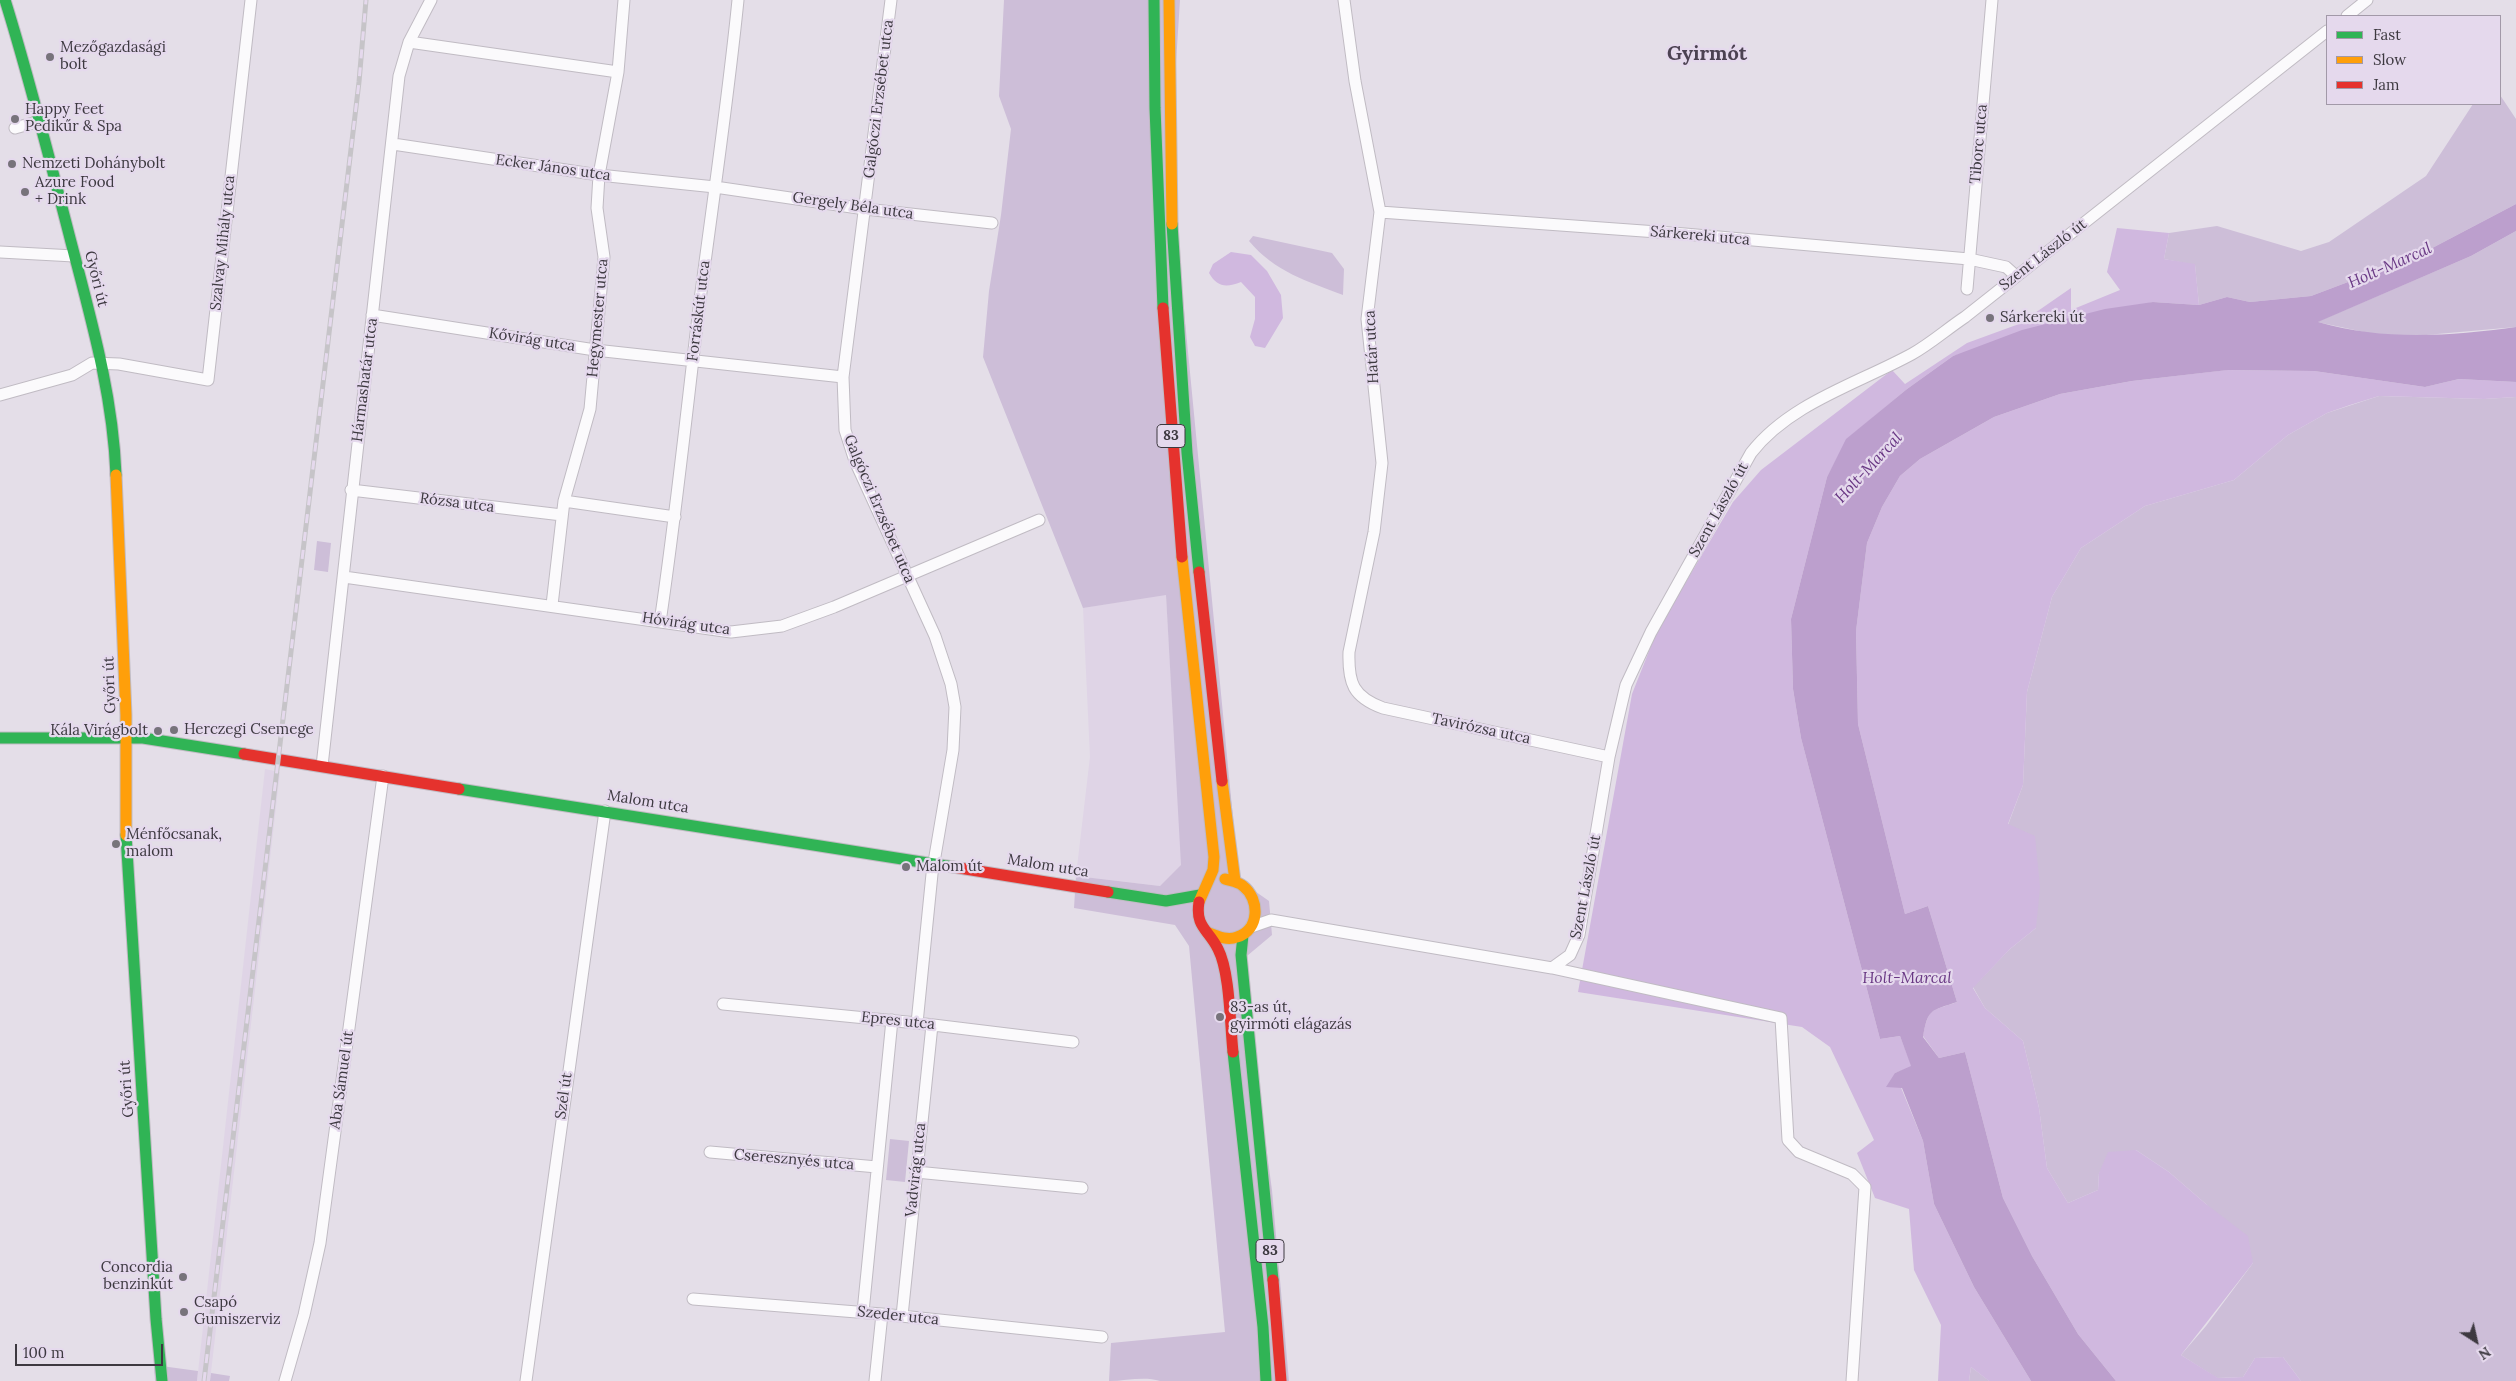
<!DOCTYPE html>
<html>
<head>
<meta charset="utf-8">
<style>
  body { margin:0 }
  #map { position:relative; width:2516px; height:1381px; overflow:hidden; background:#e4dee8; font-family:Lora,serif }
  canvas { display:block }
  .legend { position:absolute; left:2326px; top:15px; width:175px; height:90px; box-sizing:border-box; background:#e5d9ed; border:1px solid #a299a8; margin:0; padding:6px 9px; list-style:none; font-size:15px; color:#3d3940 }
  .legend li { display:flex; align-items:center; gap:10px; height:25px }
  .legend b { width:25px; border:1px solid #a299a8 }
  .north { position:absolute; left:2451px; top:1316px; width:50px; height:50px; -webkit-text-stroke:4px #e5d9ed; paint-order:stroke; rotate:145deg; font-size:14px; font-weight:700; line-height:20px; text-align:center; color:#3d3940 }
  .north::after { content:''; display:block; margin:auto; width:18px; height:22px; background:#3d3940; clip-path:polygon(50% 0,100% 100%,50% 72%,0 100%) }
  .scale { position:absolute; left:15px; top:1344px; width:148px; height:22px; box-sizing:border-box; border:2px solid #3d3940; border-top:0; padding-left:6px; font-size:15px; line-height:18px; white-space:nowrap; color:#3d3940; -webkit-text-stroke:4px #e5d9ed; paint-order:stroke }
</style>
</head>
<body>
<div id="map">
<canvas width="2516" height="1381"></canvas>
<ul class="legend">
<li><b style="height:6px;background:#30b455"></b>Fast</li>
<li><b style="height:6px;background:#ff9f0a"></b>Slow</li>
<li><b style="height:6px;background:#e5322d"></b>Jam</li>
</ul>
<div class="north">N</div>
<div class="scale">100 m</div>
</div>
<script>
const ctx = document.querySelector('canvas').getContext('2d');
ctx.lineJoin = 'round';
function fill(path, color) {
  ctx.fillStyle = color;
  ctx.fill(path, 'evenodd');
}
function strokePath(path, color, width, dash) {
  ctx.strokeStyle = color;
  ctx.lineWidth = width;
  ctx.lineCap = dash ? 'butt' : 'round';
  ctx.setLineDash(dash || []);
  ctx.stroke(path);
}
function label(font, color, halo, rows, align = 'center') {
  ctx.font = font + ' Lora,serif';
  ctx.lineWidth = 4.5;
  ctx.setLineDash([]);
  ctx.textBaseline = 'middle';
  ctx.strokeStyle = halo;
  ctx.fillStyle = color;
  for (const [text, x, y, turn = 0] of rows) {
    ctx.save();
    ctx.translate(x, y);
    ctx.rotate((+turn || 0) * Math.PI / 180);
    ctx.textAlign = isNaN(turn) ? turn : align;
    if (halo) ctx.strokeText(text, 0, 0);
    ctx.fillText(text, 0, 0);
    ctx.restore();
  }
}
const built = new Path2D(`
  M1166 594 1182 865 1160 886 1076 876 1090 757 1083 608Z
  M265 769 280 772 210 1381H197Z`);
const green = new Path2D(`
  M1004 0H1180L1176 63 1175 217 1239 880 1269 901 1272 935 1241 961 1272 1190 1289 1381H1160C1144 1376 1126 1381 1109 1381L1111 1343 1225 1332 1189 946 1175 925 1074 908 1076 876 1160 886 1181 865 1166 595 1083 608 983 357 989 291 1001 215 1011 129 999 96Z
  M2500 95 2516 119V204L2417 256 2311 296 2250 302 2227 297 2199 305 2195 265 2164 259 2169 233 2217 226 2301 251 2329 242 2426 176 2473 104H2500Z
  M2516 231V327L2426 335H2378L2317 322 2471 256Z
  M1253 236 1332 253 1344 269 1343 295C1307 281 1275 272 1249 241Z
  M2379 396 2484 399 2516 397V1381H2301L2283 1357 2255 1358 2243 1377 2217 1378 2181 1355 2206 1326 2253 1263 2206 1204 2169 1172 2136 1150 2099 1173 2098 1190 2068 1203 2047 1168 2039 1108 2023 1041 1985 1008 1973 987 2010 949 2036 928 2008 825 2023 785 2027 692 2052 597 2081 548 2145 506 2234 480 2288 435 2327 413Z
  M317 541 331 543 328 572 314 570Z
  M890 1139 909 1141 905 1182 886 1180Z
  M154 1365 198 1371 197 1381H155Z
  M1971 1367 1988 1380 1989 1381H1969Z
  M211 1373 230 1376 229 1381H210Z`);
const forest = new Path2D(`
  M2117 228 2169 233 2164 259 2195 264 2199 305 2153 302 1953 356 1907 389 1847 439 1827 477 1791 619 1793 689 1801 738 1880 1039 1900 1036 1912 1067 1895 1073 1923 1141 1934 1204 1974 1287 2031 1381H1989L1971 1367 1969 1381H1938L1941 1325 1914 1270 1909 1209 1875 1198 1857 1153 1874 1140 1830 1047 1802 1027 1578 992 1632 694 1657 631 1733 502 1761 470 1892 370 1905 384 1967 343 2019 324 2071 288V310L2120 290 2107 272Z
  M1231 252 1251 255 1267 271 1281 295 1283 318 1265 348 1255 346 1250 337 1255 319V297L1241 282C1226 288 1217 287 1209 273L1213 264Z
  M2227 370 2314 371 2425 387 2459 379 2516 382V397L2484 399 2379 396 2350 405 2327 413 2288 435 2234 480 2145 506 2081 548 2052 597 2027 692 2023 785 2008 824 2035 836 2040 887 2036 928 2010 949 1973 988 1985 1008 2023 1041 2039 1108 2047 1168 2068 1203 2098 1190 2099 1173 2108 1152 2136 1150 2169 1172 2206 1204 2248 1236 2253 1263 2181 1355 2218 1378 2243 1377 2255 1358 2283 1357 2301 1381H2116L2078 1334 2032 1256 2003 1198 1965 1052 1939 1058 1923 1036C1929 1006 1931 1012 1957 1002L1928 906 1905 914 1858 724 1856 631 1867 543 1882 507 1900 476 1920 459 1994 417 2060 394 2132 381Z`);
const water = new Path2D(`
  M2516 204V231L2471 256 2318 322C2383 341 2450 336 2516 327V382L2459 379 2425 387 2314 371 2228 370 2132 381 2060 394 1994 417 1920 459 1900 476 1882 507 1867 543 1856 631 1858 724 1905 914 1928 906 1957 1002C1931 1011 1928 1008 1923 1037L1939 1058 1965 1052 2003 1198 2032 1256 2078 1334 2116 1381H2031L1974 1287 1934 1204 1923 1141 1902 1088 1886 1087 1895 1073 1911 1066 1900 1036 1880 1039 1801 738 1793 689 1791 619 1827 477 1846 439 1907 389 1953 356 2022 330 2105 309 2153 302 2199 305 2227 297 2250 302 2311 296 2417 256Z`);
const street = new Path2D(`
  M891 0 843 377 845 430 855 461 935 636 951 684 955 707 953 750 932 874 917 1023
  M1344 0 1355 81 1380 212 1367 319 1382 463 1374 532 1349 652C1348 683 1353 697 1383 708L1609 757
  M2347 16 2367 0
  M409 42 618 72
  M15 128 40 121
  M393 144 599 175 715 187 865 209 992 223
  M1380 212 1685 234 1969 259 2006 267 2016 276
  M0 252 74 256
  M1967 289 1992 0
  M372 315 595 350 843 377
  M0 395 72 375 92 363 119 364 208 380 251 0
  M351 490 562 515
  M564 501 675 517
  M344 577 731 632 782 626 834 607 1039 520
  M552 605 564 501 590 409 604 257 597 208 599 175 618 72 624 0
  M660 622C676 515 687 407 700 300 713 200 728 100 738 0
  M322 766 399 76 409 42 431 0
  M1251 927 1271 920 1552 968 1781 1018 1788 1140 1799 1152 1852 1174 1865 1187 1852 1381
  M1552 968 1570 955 1579 935 1609 757 1626 685 1651 632 1751 453C1790 403 1857 384 1912 354 1930 344 1947 329 1965 317L2327 31
  M723 1004 917 1023 1073 1042
  M710 1152 877 1167
  M916 1172 1082 1188
  M693 1299 882 1314 1102 1337
  M863 1312 892 1020
  M902 1316 932 1025
  M285 1381 304 1315 320 1243 383 776
  M526 1381 605 811
  M875 1381 882 1314`);
const fast = new Path2D(`
  M5 0C30 80 50 161 71 242 91 319 113 395 116 475
  M1154 0 1155 108 1163 308
  M1172 224 1187 453 1199 572
  M0 738H143L244 754
  M459 789 953 867
  M126 835 156 1319 162 1381
  M1108 892 1166 901 1200 895
  M1243 935 1241 955 1273 1280
  M1233 1052 1263 1327 1266 1381`);
const slow = new Path2D(`
  M1169 0 1172 224
  M116 475 126 715V835
  M1182 557 1214 857 1213 870 1199 902
  M1222 781 1235 881
  M1207 932C1217 936 1227 941 1237 937 1260 930 1260 899 1243 886 1239 882 1231 881 1225 879`);
const jam = new Path2D(`
  M1163 308 1182 557
  M1199 572 1222 781
  M244 754 459 789
  M953 867 1108 892
  M1199 902C1195 927 1208 929 1218 949 1230 972 1230 1024 1233 1052
  M1273 1280 1281 1381`);
const rail = new Path2D(`
  M204 1381 359 82 366 0`);
const markers = [
  [50,57,5,"#77737b"],
  [15,119,5,"#77737b"],
  [12,164,5,"#77737b"],
  [25,192,5,"#77737b"],
  [1990,318,5,"#77737b"],
  [174,730,5,"#77737b"],
  [158,731,5,"#77737b"],
  [116,844,5,"#77737b"],
  [906,867,5,"#77737b"],
  [1220,1017,5,"#77737b"],
  [183,1277,5,"#77737b"],
  [184,1312,5,"#77737b"]
];
const shields = [
  [1171,436,28],
  [1270,1251,28]
];
const shieldNames = [
  ["83",1171,436],
  ["83",1270,1251]
];
const poiNames = [
  ["Mezőgazdasági",60,48],
  ["bolt",60,65],
  ["Happy Feet",25,110],
  ["Pedikűr & Spa",25,127],
  ["Nemzeti Dohánybolt",22,164],
  ["Azure Food",35,183],
  ["+ Drink",35,200],
  ["Sárkereki út",2000,318],
  ["Herczegi Csemege",184,730],
  ["Kála Virágbolt",148,731,"right"],
  ["Ménfőcsanak,",126,835],
  ["malom",126,852],
  ["Malom út",916,867],
  ["83-as út,",1230,1008],
  ["gyirmóti elágazás",1230,1025],
  ["Concordia",173,1268,"right"],
  ["benzinkút",173,1285,"right"],
  ["Csapó",194,1303],
  ["Gumiszerviz",194,1320]
];
const streetNames = [
  ["Galgóczi Erzsébet utca",879,99,-83],
  ["Tiborc utca",1979,144,-85],
  ["Ecker János utca",553,168,8],
  ["Gergely Béla utca",853,206,8],
  ["Sárkereki utca",1700,236,5],
  ["Szalvay Mihály utca",223,243,-84],
  ["Szent László út",2043,255,-38],
  ["Győri út",96,279,76],
  ["Forráskút utca",699,311,-83],
  ["Hegymester utca",598,318,-85],
  ["Kővirág utca",532,340,9],
  ["Határ utca",1372,347,-93],
  ["Hármashatár utca",365,380,-83],
  ["Rózsa utca",457,503,7],
  ["Galgóczi Erzsébet utca",879,509,67],
  ["Szent László út",1719,510,-61],
  ["Hóvirág utca",686,624,8],
  ["Győri út",110,685,-92],
  ["Tavirózsa utca",1481,729,12],
  ["Malom utca",648,802,9],
  ["Malom utca",1048,866,9],
  ["Szent László út",1586,887,-79],
  ["Epres utca",898,1021,6],
  ["Aba Sámuel út",342,1080,-82],
  ["Győri út",127,1089,-94],
  ["Szél út",564,1096,-82],
  ["Cseresznyés utca",794,1160,5],
  ["Vadvirág utca",916,1170,-84],
  ["Szeder utca",898,1316,6]
];
const waterNames = [
  ["Holt-Marcal",2390,266,-24],
  ["Holt-Marcal",1869,468,-47],
  ["Holt-Marcal",1907,978]
];
const districtNames = [
  ["Gyirmót",1707,54]
];
fill(built, '#dfd4e6');
fill(green, '#cdbed8');
fill(forest, '#d0b8df');
fill(water, '#bc9fcd');
strokePath(street, '#c0bbc3', 13);
strokePath(fast, '#c0bbc3', 13);
strokePath(slow, '#c0bbc3', 13);
strokePath(jam, '#c0bbc3', 13);
strokePath(street, '#fbfafc', 11);
strokePath(fast, '#30b455', 11);
strokePath(slow, '#ff9f0a', 11);
strokePath(jam, '#e5322d', 11);
strokePath(rail, '#c6c4c8', 5);
strokePath(rail, '#e5d9ed', 3, [9]);
for (const [x, y, r, color] of markers) {
  const dot = new Path2D();
  dot.arc(x, y, r, 0, 2 * Math.PI);
  ctx.fillStyle = color;
  ctx.fill(dot);
  strokePath(dot, '#e5d9ed', 2);
}
for (const [x, y, w] of shields) {
  const box = new Path2D();
  box.roundRect(x - w / 2, y - 11.5, w, 23, 4);
  ctx.fillStyle = '#e5d9ed';
  ctx.fill(box);
  strokePath(box, '#3d3940', 1);
}
label('bold 14px', '#3d3940', null, shieldNames);
label('15px', '#3d3940', '#e5d9ed', poiNames, 'left');
label('15px', '#3d3940', '#e5d9ed', streetNames);
label('italic 16px', '#693884', '#e5d9ed', waterNames);
label('bold 20px', '#4c4252', '#e5d9ed', districtNames);
</script>
</body>
</html>
